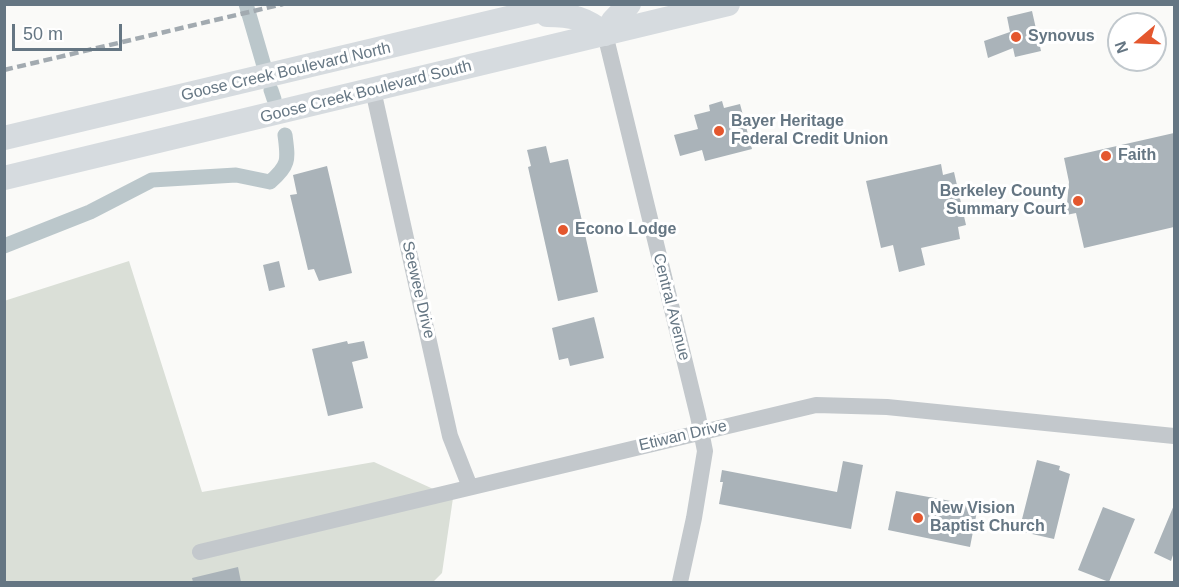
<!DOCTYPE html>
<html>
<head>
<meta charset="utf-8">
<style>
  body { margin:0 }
  #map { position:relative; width:1179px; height:587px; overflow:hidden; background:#fafaf8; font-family:Arial,sans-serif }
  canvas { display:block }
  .frame { position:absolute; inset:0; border:6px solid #657683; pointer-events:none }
  .north { position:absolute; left:1107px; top:12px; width:60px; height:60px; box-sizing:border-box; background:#fff; border:2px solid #c1c8cd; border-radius:50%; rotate:251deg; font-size:16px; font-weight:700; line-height:24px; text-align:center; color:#657683 }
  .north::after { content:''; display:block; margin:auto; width:21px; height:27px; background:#e4572e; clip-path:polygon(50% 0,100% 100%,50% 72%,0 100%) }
  .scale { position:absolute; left:12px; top:24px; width:110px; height:27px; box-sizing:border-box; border:3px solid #657683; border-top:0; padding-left:8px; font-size:18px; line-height:21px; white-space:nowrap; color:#657683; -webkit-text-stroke:4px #fff; paint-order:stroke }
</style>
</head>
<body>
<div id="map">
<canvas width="1179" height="587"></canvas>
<div class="frame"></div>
<div class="north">N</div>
<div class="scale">50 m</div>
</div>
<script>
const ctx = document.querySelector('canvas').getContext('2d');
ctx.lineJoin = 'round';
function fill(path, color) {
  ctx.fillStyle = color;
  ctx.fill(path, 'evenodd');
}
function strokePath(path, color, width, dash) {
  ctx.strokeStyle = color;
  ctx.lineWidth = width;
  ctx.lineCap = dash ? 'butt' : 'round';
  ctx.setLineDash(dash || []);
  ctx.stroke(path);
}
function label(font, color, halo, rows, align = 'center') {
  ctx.font = font + ' Arial,sans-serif';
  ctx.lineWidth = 6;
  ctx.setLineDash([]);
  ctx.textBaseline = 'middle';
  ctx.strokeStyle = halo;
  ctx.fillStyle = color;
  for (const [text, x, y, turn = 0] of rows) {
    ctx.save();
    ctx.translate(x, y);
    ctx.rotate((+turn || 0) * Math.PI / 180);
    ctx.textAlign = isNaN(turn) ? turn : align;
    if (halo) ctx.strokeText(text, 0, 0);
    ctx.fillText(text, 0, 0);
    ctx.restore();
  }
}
const green = new Path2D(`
  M129 261 202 492 374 462 453 498 442 573 433 582H5L4 301Z`);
const canal = new Path2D(`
  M246 4 264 66
  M271 90 274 99
  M4 246 90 212 152 180 236 175 270 182C290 165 288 159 285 135`);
const building = new Path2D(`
  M1032 11 1041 51 1015 57 1013 48 988 58 984 41 1010 32 1007 17Z
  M722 101 724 108 740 104 752 149 705 161 702 150 680 156 674 135 698 129 694 115 710 111 709 105Z
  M1174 133V227L1084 248 1076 213 1066 215 1069 182 1064 158Z
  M546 146 550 163 568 159 598 292 558 301 528 167 531 166 527 150Z
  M941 164 943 175 954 172 966 225 958 227 960 239 921 248 925 265 899 272 893 245 881 248 866 181Z
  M327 166 352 273 319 281 314 269 308 270 290 195 297 194 293 175Z
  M279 261 285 287 269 291 263 265Z
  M594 317 604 358 570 366 568 358 559 360 552 328Z
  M347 341 348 344 364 341 368 358 352 362 363 408 328 416 312 349Z
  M1037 460 1060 466 1059 470 1070 474 1054 539 1019 531Z
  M843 461 863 465 851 529 719 504 723 482H720L722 470 837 492Z
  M896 491 978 506 970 547 888 530Z
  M1174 505V552L1171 561 1154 553Z
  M1103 507 1135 519 1109 582 1078 570Z
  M238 567 241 582H193L192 578Z`);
const minor = new Path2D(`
  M605 34 698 416 705 451 694 518 680 582
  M373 90 450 436 470 487
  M200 552 816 405 887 407 1174 436`);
const highway = new Path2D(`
  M547 15C572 15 585 18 605 34
  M605 34 613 21 629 4
  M4 138 567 4
  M4 178 728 4`);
const rail = new Path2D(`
  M4 70 283 4`);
const markers = [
  [1016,37,6,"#e4572e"],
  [719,131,6,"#e4572e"],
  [1106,156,6,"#e4572e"],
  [1078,201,6,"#e4572e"],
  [563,230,6,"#e4572e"],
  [918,518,6,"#e4572e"]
];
const poiNames = [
  ["Synovus",1028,37],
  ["Bayer Heritage",731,122],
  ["Federal Credit Union",731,140],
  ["Faith",1118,156],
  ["Berkeley County",1066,192,"right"],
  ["Summary Court",1066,210,"right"],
  ["Econo Lodge",575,230],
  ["New Vision",930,509],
  ["Baptist Church",930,527]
];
const streetNames = [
  ["Goose Creek Boulevard North",286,72,-13],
  ["Goose Creek Boulevard South",366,92,-14],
  ["Seewee Drive",418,290,77],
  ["Central Avenue",671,307,76],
  ["Etiwan Drive",683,436,-13]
];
fill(green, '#dadfd7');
strokePath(canal, '#bbc7cb', 15);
fill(building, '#aab3b9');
strokePath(minor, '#c3c8cc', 16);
strokePath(highway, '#d6dbdf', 24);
strokePath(rail, '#a2aab0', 4.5, [9, 4.5]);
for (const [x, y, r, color] of markers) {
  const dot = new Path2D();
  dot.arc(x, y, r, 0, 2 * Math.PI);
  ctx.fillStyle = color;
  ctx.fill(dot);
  strokePath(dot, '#fff', 2);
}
label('bold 16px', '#657683', '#fff', poiNames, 'left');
label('16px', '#657683', '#fff', streetNames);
</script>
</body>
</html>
